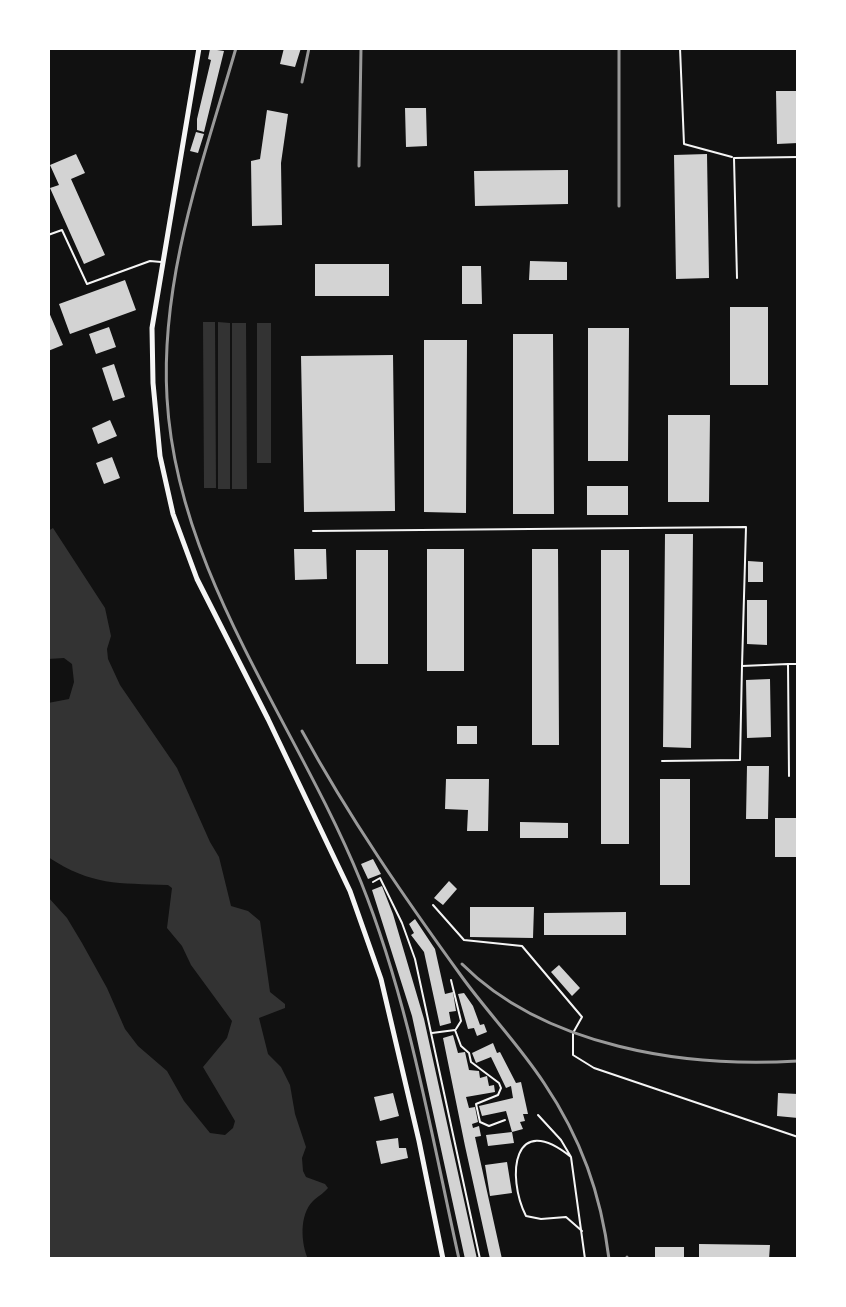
<!DOCTYPE html>
<html>
<head>
<meta charset="utf-8">
<style>
  body { margin:0 }
  #map { position:relative; width:846px; height:1307px; overflow:hidden; background:#111; font-family:"Nunito Sans",sans-serif }
  canvas { display:block }
  .frame { position:absolute; inset:0; border:50px solid #fff; pointer-events:none }
</style>
</head>
<body>
<div id="map">
<canvas width="846" height="1307"></canvas>
<div class="frame"></div>
</div>
<script>
const ctx = document.querySelector('canvas').getContext('2d');
ctx.lineJoin = 'round';
function fill(path, color) {
  ctx.fillStyle = color;
  ctx.fill(path, 'evenodd');
}
function strokePath(path, color, width, dash) {
  ctx.strokeStyle = color;
  ctx.lineWidth = width;
  ctx.lineCap = dash ? 'butt' : 'round';
  ctx.setLineDash(dash || []);
  ctx.stroke(path);
}
const water = new Path2D(`
  M203 322H215L216 488H204Z
  M218 322 230 323V489H218Z
  M232 323H246L247 489H232Z
  M257 323H271V463H257Z
  M53 528 105 608 111 636 107 649 108 659 120 685 177 768 210 842 219 857 231 906 248 911 260 921 270 992 285 1004V1008L259 1018 268 1054 281 1067 290 1085 295 1114 306 1147 302 1158 303 1171 306 1177 325 1184 328 1188C323 1194 318 1196 313 1201 299 1215 301 1243 308 1259H48V897L67 918 82 943 107 988 125 1029 138 1046 167 1071 184 1101 210 1133 225 1135 233 1128 235 1121 203 1067 227 1038 232 1021 191 965 182 946 167 928 172 888 168 885C118 883 92 886 48 857V703L69 699 74 682 72 664 64 658 48 659V531Z`);
const building = new Path2D(`
  M284 48H301L295 67 280 64Z
  M210 49 224 51 204 132 197 130V119L211 60 208 59Z
  M776 91H798V143L777 144Z
  M405 108H426L427 146 406 147Z
  M267 110 288 114 281 163 282 225 252 226 251 161 260 159Z
  M196 132 204 134 198 153 190 151Z
  M76 154 85 173 71 179 105 255 84 264 50 188 59 185 50 165Z
  M707 154 709 278 676 279 674 155Z
  M568 170V204L475 206 474 171Z
  M530 261 567 262V280H529Z
  M315 264H389V296H315Z
  M462 266H481L482 304H462Z
  M125 280 136 310 70 334 59 304Z
  M730 307H768V385H730Z
  M48 310 63 345 48 351Z
  M109 327 116 347 96 354 89 334Z
  M588 328H629L628 461H588Z
  M513 334H553L554 514H513Z
  M424 340H467L466 513 424 512Z
  M393 355 395 511 304 512 301 356Z
  M114 364 125 397 113 401 102 368Z
  M668 415H710L709 502H668Z
  M110 420 117 436 98 444 92 428Z
  M112 457 120 478 104 484 96 463Z
  M587 486H628V515H587Z
  M665 534H693L691 748 663 747Z
  M294 549H326L327 579 295 580Z
  M427 549H464V671H427Z
  M532 549H558L559 745H532Z
  M356 550H388V664H356Z
  M601 550H629V844H601Z
  M748 561 763 562V582H748Z
  M747 600H767V645L747 644Z
  M770 679 771 737 747 738 746 680Z
  M457 726H477V744H457Z
  M747 766H769L768 819H746Z
  M446 779H489L488 831H467L468 810 445 809Z
  M660 779H690V885H660Z
  M775 818H798V857H775Z
  M520 822 568 823V838H520Z
  M373 859 381 874 368 879 361 864Z
  M449 881 457 889 443 905 434 898Z
  M382 886 393 914 424 1019 477 1259H465L412 1016 372 890Z
  M470 907H534L533 938 470 937Z
  M626 912V935H544V913Z
  M415 919 435 949 445 994 453 992 456 1011 449 1012 451 1023 440 1026 424 952 411 935 414 933 409 924Z
  M559 965 580 988 572 996 551 972Z
  M464 993 473 1006 480 1025 484 1024 487 1032 477 1036 474 1028 468 1029 458 994Z
  M453 1035 458 1053 465 1052 469 1070 479 1071 480 1078 487 1076 489 1086 494 1085 495 1092 466 1097 469 1108 475 1107 478 1122 472 1124 473 1128 479 1126 481 1136 475 1137 502 1259H490L465 1146 443 1038Z
  M493 1043 497 1053 500 1052 516 1083 521 1082 528 1114H523L525 1121 520 1122 523 1129 512 1132 506 1111 482 1116 479 1106 513 1098 511 1086 506 1088 491 1057 476 1063 472 1053Z
  M393 1093 399 1116 380 1121 374 1097Z
  M778 1093 798 1094V1118L777 1116Z
  M512 1132 514 1143 488 1146 486 1135Z
  M398 1138 399 1148H406L408 1158 381 1164 376 1141Z
  M507 1162 512 1193 490 1196 485 1165Z
  M699 1244 770 1245 769 1259H699Z
  M655 1247H684V1259H655Z`);
const service = new Path2D(`
  M680 48 684 144 732 157
  M48 235 62 230 87 284 150 261 161 262
  M737 278 734 158 798 157
  M313 531 746 527 742 666
  M662 761 740 760 742 666 788 664
  M789 776 788 664H798
  M373 882 380 878 402 923 415 959 480 1259
  M433 905 464 940 522 946 582 1017 573 1033V1055L594 1068 798 1137
  M451 980 461 1021 456 1029
  M432 1033 455 1030 461 1046 469 1053 471 1062 499 1083 501 1088 498 1095 476 1104 480 1122 489 1126 505 1120
  M538 1115 561 1140 571 1157 585 1259
  M571 1157C513 1110 506 1176 526 1216L541 1219 566 1217 582 1231`);
const minor = new Path2D(`
  M199 48 152 328 153 383 160 456 173 514 197 579 268 719 350 891 381 979 419 1141 443 1259`);
const rail = new Path2D(`
  M236 48C203 162 160 278 167 398 177 575 296 722 361 882 409 1002 431 1133 459 1259
  M302 82 309 48
  M359 166 361 48
  M619 206V48
  M302 731C349 817 404 897 462 977 488 1013 520 1046 544 1083 581 1138 601 1194 609 1259
  M462 964C545 1047 685 1068 798 1061
  M627 1257V1259`);
fill(water, '#333');
fill(building, '#d3d3d3');
strokePath(service, '#f5f5f5', 2);
strokePath(minor, '#f5f5f5', 5);
strokePath(rail, '#9a9a9a', 3);
</script>
</body>
</html>
